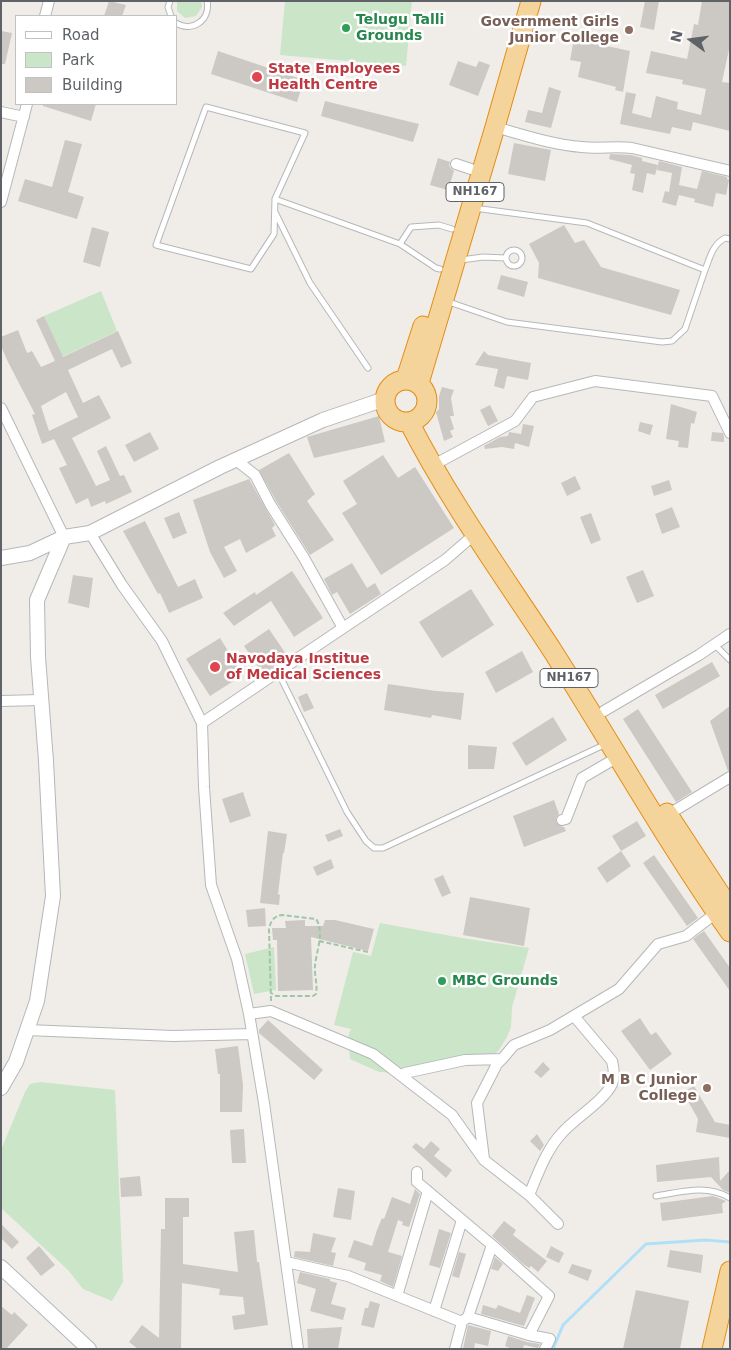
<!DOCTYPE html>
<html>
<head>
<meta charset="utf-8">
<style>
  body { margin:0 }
  #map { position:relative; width:731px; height:1350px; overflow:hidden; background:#f0ede8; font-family:"DejaVu Sans",sans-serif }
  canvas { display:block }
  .frame { position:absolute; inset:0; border:2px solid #5f6367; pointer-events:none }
  .legend { position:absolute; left:15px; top:15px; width:162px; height:90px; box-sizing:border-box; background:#fff; border:1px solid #bfc1c2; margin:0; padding:6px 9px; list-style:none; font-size:15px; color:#5f6367 }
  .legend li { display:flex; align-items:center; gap:10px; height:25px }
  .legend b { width:25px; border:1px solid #bfc1c2 }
  .north { position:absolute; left:666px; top:15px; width:50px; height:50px; -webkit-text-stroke:4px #fff; paint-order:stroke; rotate:284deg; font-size:14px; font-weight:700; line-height:20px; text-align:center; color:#5f6367 }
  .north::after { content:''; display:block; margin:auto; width:18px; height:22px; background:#5f6367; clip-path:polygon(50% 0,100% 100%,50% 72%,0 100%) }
</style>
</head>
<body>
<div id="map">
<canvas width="731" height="1350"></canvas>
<div class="frame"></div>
<ul class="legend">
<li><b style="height:6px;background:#fff"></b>Road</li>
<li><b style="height:14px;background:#cae5c7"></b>Park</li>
<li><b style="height:14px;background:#ccc8c4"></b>Building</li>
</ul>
<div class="north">N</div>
</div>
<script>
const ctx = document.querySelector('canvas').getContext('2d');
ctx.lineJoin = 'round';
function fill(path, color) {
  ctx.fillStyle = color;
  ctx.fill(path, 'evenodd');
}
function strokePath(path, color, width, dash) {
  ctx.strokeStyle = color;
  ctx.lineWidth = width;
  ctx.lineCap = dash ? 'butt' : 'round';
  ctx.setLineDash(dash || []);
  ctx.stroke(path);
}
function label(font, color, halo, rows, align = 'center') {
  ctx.font = font + ' "DejaVu Sans",sans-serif';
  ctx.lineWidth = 5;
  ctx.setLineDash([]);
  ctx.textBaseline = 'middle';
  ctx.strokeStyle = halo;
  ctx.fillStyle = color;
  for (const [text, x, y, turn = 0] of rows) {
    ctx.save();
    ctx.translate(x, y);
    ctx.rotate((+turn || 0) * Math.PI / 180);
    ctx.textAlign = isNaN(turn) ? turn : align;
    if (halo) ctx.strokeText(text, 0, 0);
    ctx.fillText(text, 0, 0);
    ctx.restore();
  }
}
const green = new Path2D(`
  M177 1H201L202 7 196 16 185 18 177 11Z
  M285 1H412L406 66 280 55Z
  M101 291 117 331 62 357 44 316Z
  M380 923 462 938 529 948 512 1007 511 1027 507 1037 499 1050 491 1058 411 1074 379 1072 350 1059 348 1037 351 1029 334 1025 353 952 371 956Z
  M274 947 276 990 254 994 245 954Z
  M40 1082 115 1090 123 1282 112 1301 83 1289 68 1270 1 1208V1150L25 1092 30 1084Z`);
const stream = new Path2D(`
  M553 1349 563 1325 646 1244 705 1240 730 1242`);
const building = new Path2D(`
  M109 1 126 5 122 16H104Z
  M645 1H659L654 30 640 27Z
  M702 1H730V45L722 82 730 83V131L693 122 691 131 672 127 670 134 620 124 626 92 636 94 632 113 651 118 656 96 678 102 677 109 701 115 706 89 682 84 683 80 646 73 651 51 687 59 694 24 698 25Z
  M1 31 12 33 5 64H1Z
  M574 39 630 51 623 92 615 90 616 87 578 77 581 62 570 60Z
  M218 51 304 80 297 102 211 74Z
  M458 61 476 67 479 61 490 65 478 96 449 85Z
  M549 87 561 91 551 128 525 122 528 110 542 113Z
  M325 101 419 124 413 142 321 116Z
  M43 104H96L91 121 43 106Z
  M65 140 82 144 68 192 84 197 77 219 18 201 25 179 52 187Z
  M514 143 551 150 545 181 508 174Z
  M610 154 631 155 642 158V161L658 165 655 175 647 173 643 193 632 190 635 174 630 173 632 165 609 159Z
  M438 158 450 162 449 166 454 171 448 190 430 185Z
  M659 161 682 167 679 185 697 189 702 171 727 177V179L729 180 726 195 716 193 713 207 694 202 695 199 679 195 676 206 662 202 665 191 669 192 672 173 657 170Z
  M564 225 575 243 584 240 601 267 680 290 671 315 538 278 539 263 529 244Z
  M92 227 109 232 100 267 83 262Z
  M501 275 528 282 524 297 497 289Z
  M44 316 63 357 118 331 132 363 121 368 112 349 68 370 83 403 99 395 111 418 72 438 96 486 110 480 97 451 106 446 120 476 124 475 132 492 106 504 105 501 91 507 88 498 76 504 59 468 67 465 54 439 42 444 32 415 35 414 8 362 1 346V337L18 330 27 353 32 351 41 367 55 361 36 320ZM66 392 78 417 49 431 41 406Z
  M484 351 488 355 531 363 528 380 507 376 504 389 494 386 498 369 475 365Z
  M442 387 454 390 451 398 454 416H450L454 429 450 431 453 437 444 441 436 412 439 409V396Z
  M671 404 697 412 694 424 691 423 688 448 678 447 679 441 666 439Z
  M490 405 498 421 488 426 480 410Z
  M379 416 385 442 314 458 307 437Z
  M640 422 653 425 650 435 638 431Z
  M523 424 534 426 529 447 515 443 514 449 502 447 485 449 484 446 500 437 508 436 509 432 521 434Z
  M150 432 159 449 134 462 125 445Z
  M712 432 723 433 724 437V442L711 441Z
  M289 453 315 494 307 501 334 540 310 555 276 501 259 470Z
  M383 455 398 478 415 467 454 528 381 575 342 513 357 504 343 481Z
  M575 476 581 489 567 496 561 483Z
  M249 479 275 525 272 528 276 536 246 553 240 539 224 547 237 571 224 578 210 552 193 500Z
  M669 480 672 490 654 496 651 486Z
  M672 507 680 527 662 534 655 514Z
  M179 512 187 533 173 539 164 518Z
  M591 513 601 540 591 544 580 517Z
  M145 521 178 587 195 579 203 598 169 613 160 593 158 594 123 531Z
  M352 563 367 588 375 583 381 594 350 614 337 592 332 595 324 579Z
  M643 570 654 596 637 603 626 577Z
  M292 571 323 618 294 637 271 601 234 626 223 613 255 592 256 595Z
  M73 575 93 578 89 608 68 603Z
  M471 589 494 625 442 658 419 622Z
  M269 629 288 657 263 674 244 646Z
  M220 638 243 675 210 696 186 659Z
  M522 651 533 672 496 693 485 672Z
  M712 662 720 676 663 709 655 695Z
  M388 684 436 691 464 693 461 720 432 715 431 718 384 710Z
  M307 693 314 708 304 712 298 697Z
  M730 706V770L728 771 710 721Z
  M638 709 692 792 676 802 623 719Z
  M553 717 567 740 526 766 512 743Z
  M468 745 497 747 494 769H468Z
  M243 792 251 816 230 823 222 799Z
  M554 800 559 814 556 818V822L560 826 564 827 566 831 524 847 513 816Z
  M637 821 646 836 621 851 612 836Z
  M340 829 343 836 328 842 325 835Z
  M268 831 287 834 284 853H283L278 894 280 895 279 905 260 903Z
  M621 851 631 866 607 883 597 868Z
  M654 855 698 918 687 926 643 863Z
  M331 859 334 868 317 876 313 867Z
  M443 875 451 893 442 897 434 879Z
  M470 897 530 908 524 946 463 935Z
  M265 908 266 926 248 927 246 910Z
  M305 920V926H323L325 920H335L374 929 368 951 311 937 313 990 278 991 277 940H273L272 928H286L285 921Z
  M704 931 730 968V991L693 939Z
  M640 1018 651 1035 656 1032 672 1054 650 1070 621 1031Z
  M268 1020 323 1070 314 1080 259 1033V1030Z
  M238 1046 243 1085 242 1112H220V1074H218L215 1049Z
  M543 1062 550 1069 541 1078 534 1072Z
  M694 1086 715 1122 730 1125V1138L696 1132 698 1119 683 1092Z
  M244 1129 246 1163H232L230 1130Z
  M537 1134 544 1145 540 1151 530 1141Z
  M431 1141 440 1149 434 1156 452 1170 446 1178 412 1147 416 1143 424 1149Z
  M719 1157 720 1181 730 1170V1193L723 1190 711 1177 657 1182 656 1165Z
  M140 1176 142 1196 121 1197 120 1178Z
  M338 1188 355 1191 351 1220 333 1217Z
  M415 1189 420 1194 409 1227 402 1225 403 1222 398 1220 388 1252 402 1256 393 1287 380 1281 382 1275 364 1270 366 1263 348 1257 354 1240 372 1246 377 1230 382 1218 384 1219 392 1197 410 1204Z
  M713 1196 726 1201 722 1204 723 1213 662 1221 660 1203Z
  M165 1198H189V1217H183V1264L238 1272 234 1232 254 1230 257 1262H259L268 1325 234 1330 232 1316 245 1314 243 1297 219 1295 220 1289 182 1283 181 1349H138L129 1342 142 1325 159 1338 161 1229H165Z
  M504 1221 516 1230 513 1235 547 1261 538 1272 531 1266 529 1268 522 1263 492 1236Z
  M1 1224 19 1242 12 1249 1 1238Z
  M439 1229 451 1233 440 1268 429 1265Z
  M313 1233 336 1238 331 1252 336 1253 333 1266 294 1257 295 1251 310 1252Z
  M39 1246 55 1265 41 1276 26 1258Z
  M551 1246 564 1253 559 1263 546 1257Z
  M670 1250 703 1255 701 1273 667 1267Z
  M459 1252 466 1254 459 1278 452 1276Z
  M495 1257 503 1264 498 1271 491 1269Z
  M572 1264 592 1270 588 1281 568 1273Z
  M300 1272 330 1279V1281L337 1283 331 1304 346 1308 343 1320 310 1311 316 1289 297 1283Z
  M636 1290 689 1301 680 1349H623Z
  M527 1295 535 1298 524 1326 481 1314 483 1305 496 1309 498 1305 520 1313Z
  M370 1301 380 1304 374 1328 361 1325 365 1308H368Z
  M1 1306 12 1315 14 1312 28 1325 6 1349H1Z
  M468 1325 491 1331 488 1346 475 1343 474 1349H463Z
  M342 1327 338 1349H308L307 1329Z
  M508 1336 527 1342 540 1344 538 1348 524 1345 523 1349H512L505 1346Z`);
const path = new Path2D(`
  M319 941 368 952
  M271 1001 269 929C271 920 274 916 282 915L316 919C325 932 316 952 315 966 314 975 318 985 316 994L313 996H276L271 993`);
const lane = new Path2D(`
  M170 1 168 7 171 16
  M176 23C192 33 211 20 207 1
  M275 199 305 133 206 107 156 245 251 269 274 234 275 199 400 244 436 268 440 269
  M275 212 310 283 368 368
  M400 244 411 227 439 225 452 229
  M506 258a8 8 0 1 1 16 0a8 8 0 1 1-16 0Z
  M461 260 483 257 506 258
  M705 270C710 258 712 245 725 238L730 239
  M446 301 507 322 662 342 672 341 685 329 705 270 587 223 474 208
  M715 645 730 660
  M278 672 347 812 366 841 374 848H383L606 744
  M656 1196C682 1192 706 1184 730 1198`);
const street = new Path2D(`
  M45 16 49 1
  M1 112 24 117
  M495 127C523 135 553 145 582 147 599 149 615 146 632 148L730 171
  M456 164 471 169
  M1 202 27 104
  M1 408 64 537
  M236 460 255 475 270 504 304 558 343 628 445 560 475 534
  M441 461 515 421 533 397 595 381 712 396 730 433
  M90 533 122 585 162 641 202 723 204 787 211 885 237 959 249 1014 264 1103 298 1349
  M1 701 41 700
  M604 711 699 655 730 634
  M202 723 343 628
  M669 814 730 777
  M562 820 566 819 582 778 618 757
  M249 1014 271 1011 373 1054 452 1115 484 1160 529 1195 558 1224
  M27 1030 173 1036 252 1034
  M405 1073 465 1060 502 1059 514 1045 550 1030 619 989 658 944 686 936 716 913
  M484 1159 477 1103 497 1064 502 1059
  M417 1172V1182L492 1245 468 1317
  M529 1195C538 1174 546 1150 562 1133 575 1118 603 1102 612 1084 615 1077 614 1069 612 1061L574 1016
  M492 1245 549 1296 529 1335
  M286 1262 348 1276 462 1322 455 1349
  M397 1296 428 1191
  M434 1311 462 1220
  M464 1320 468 1317 529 1335 550 1339 545 1349`);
const secondary = new Path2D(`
  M1 558 30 553 64 537 90 533 220 467 323 420 385 399
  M1 1088 16 1062 37 1001 53 896 46 761 38 657 37 600 64 537
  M1 1267 89 1349`);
const highway = new Path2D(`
  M406 379 423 326
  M385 401a21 21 0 1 1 42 0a21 21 0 1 1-42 0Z
  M419 383 495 127 531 1
  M409 422C450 502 503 575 552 650 612 744 666 841 730 932
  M667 813 730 909
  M712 1349 730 1271`);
const markers = [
  [346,28,5,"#2e9e5b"],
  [629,30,5,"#8d6e63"],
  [257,77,6,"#e0444e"],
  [215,667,6,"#e0444e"],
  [442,981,5,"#2e9e5b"],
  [707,1088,5,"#8d6e63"]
];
const shields = [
  [475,192,58],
  [569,678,58]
];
const shieldNames = [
  ["NH167",475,192],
  ["NH167",569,678]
];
const leisureNames = [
  ["Telugu Talli",356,20],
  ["Grounds",356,36],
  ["MBC Grounds",452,981]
];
const educationNames = [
  ["Government Girls",619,22],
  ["Junior College",619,38],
  ["M B C Junior",697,1080],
  ["College",697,1096]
];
const healthNames = [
  ["State Employees",268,69],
  ["Health Centre",268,85],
  ["Navodaya Institue",226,659],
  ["of Medical Sciences",226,675]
];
fill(green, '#cae5c7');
strokePath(stream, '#b0e0f8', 3);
fill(building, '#ccc8c4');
strokePath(lane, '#b5b8bb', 7);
strokePath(street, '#b5b8bb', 12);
strokePath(secondary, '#b4b7bb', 16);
strokePath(highway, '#e48e14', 21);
strokePath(path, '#a0c6a8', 2, [5, 2.5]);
strokePath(lane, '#fff', 5);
strokePath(street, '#fff', 10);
strokePath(secondary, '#fff', 14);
strokePath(highway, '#f4d49b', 19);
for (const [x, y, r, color] of markers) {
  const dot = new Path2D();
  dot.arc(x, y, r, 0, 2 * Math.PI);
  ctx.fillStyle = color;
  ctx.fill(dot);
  strokePath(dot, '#fff', 2);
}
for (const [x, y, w] of shields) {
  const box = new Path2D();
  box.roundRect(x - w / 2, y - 9.5, w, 19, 4);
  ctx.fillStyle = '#fff';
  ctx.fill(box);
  strokePath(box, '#5f6367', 1);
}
label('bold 12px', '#5f6367', null, shieldNames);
label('bold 14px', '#27864d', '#fff', leisureNames, 'left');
label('bold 14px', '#785e54', '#fff', educationNames, 'right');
label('bold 14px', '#be3a42', '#fff', healthNames, 'left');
</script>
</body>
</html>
